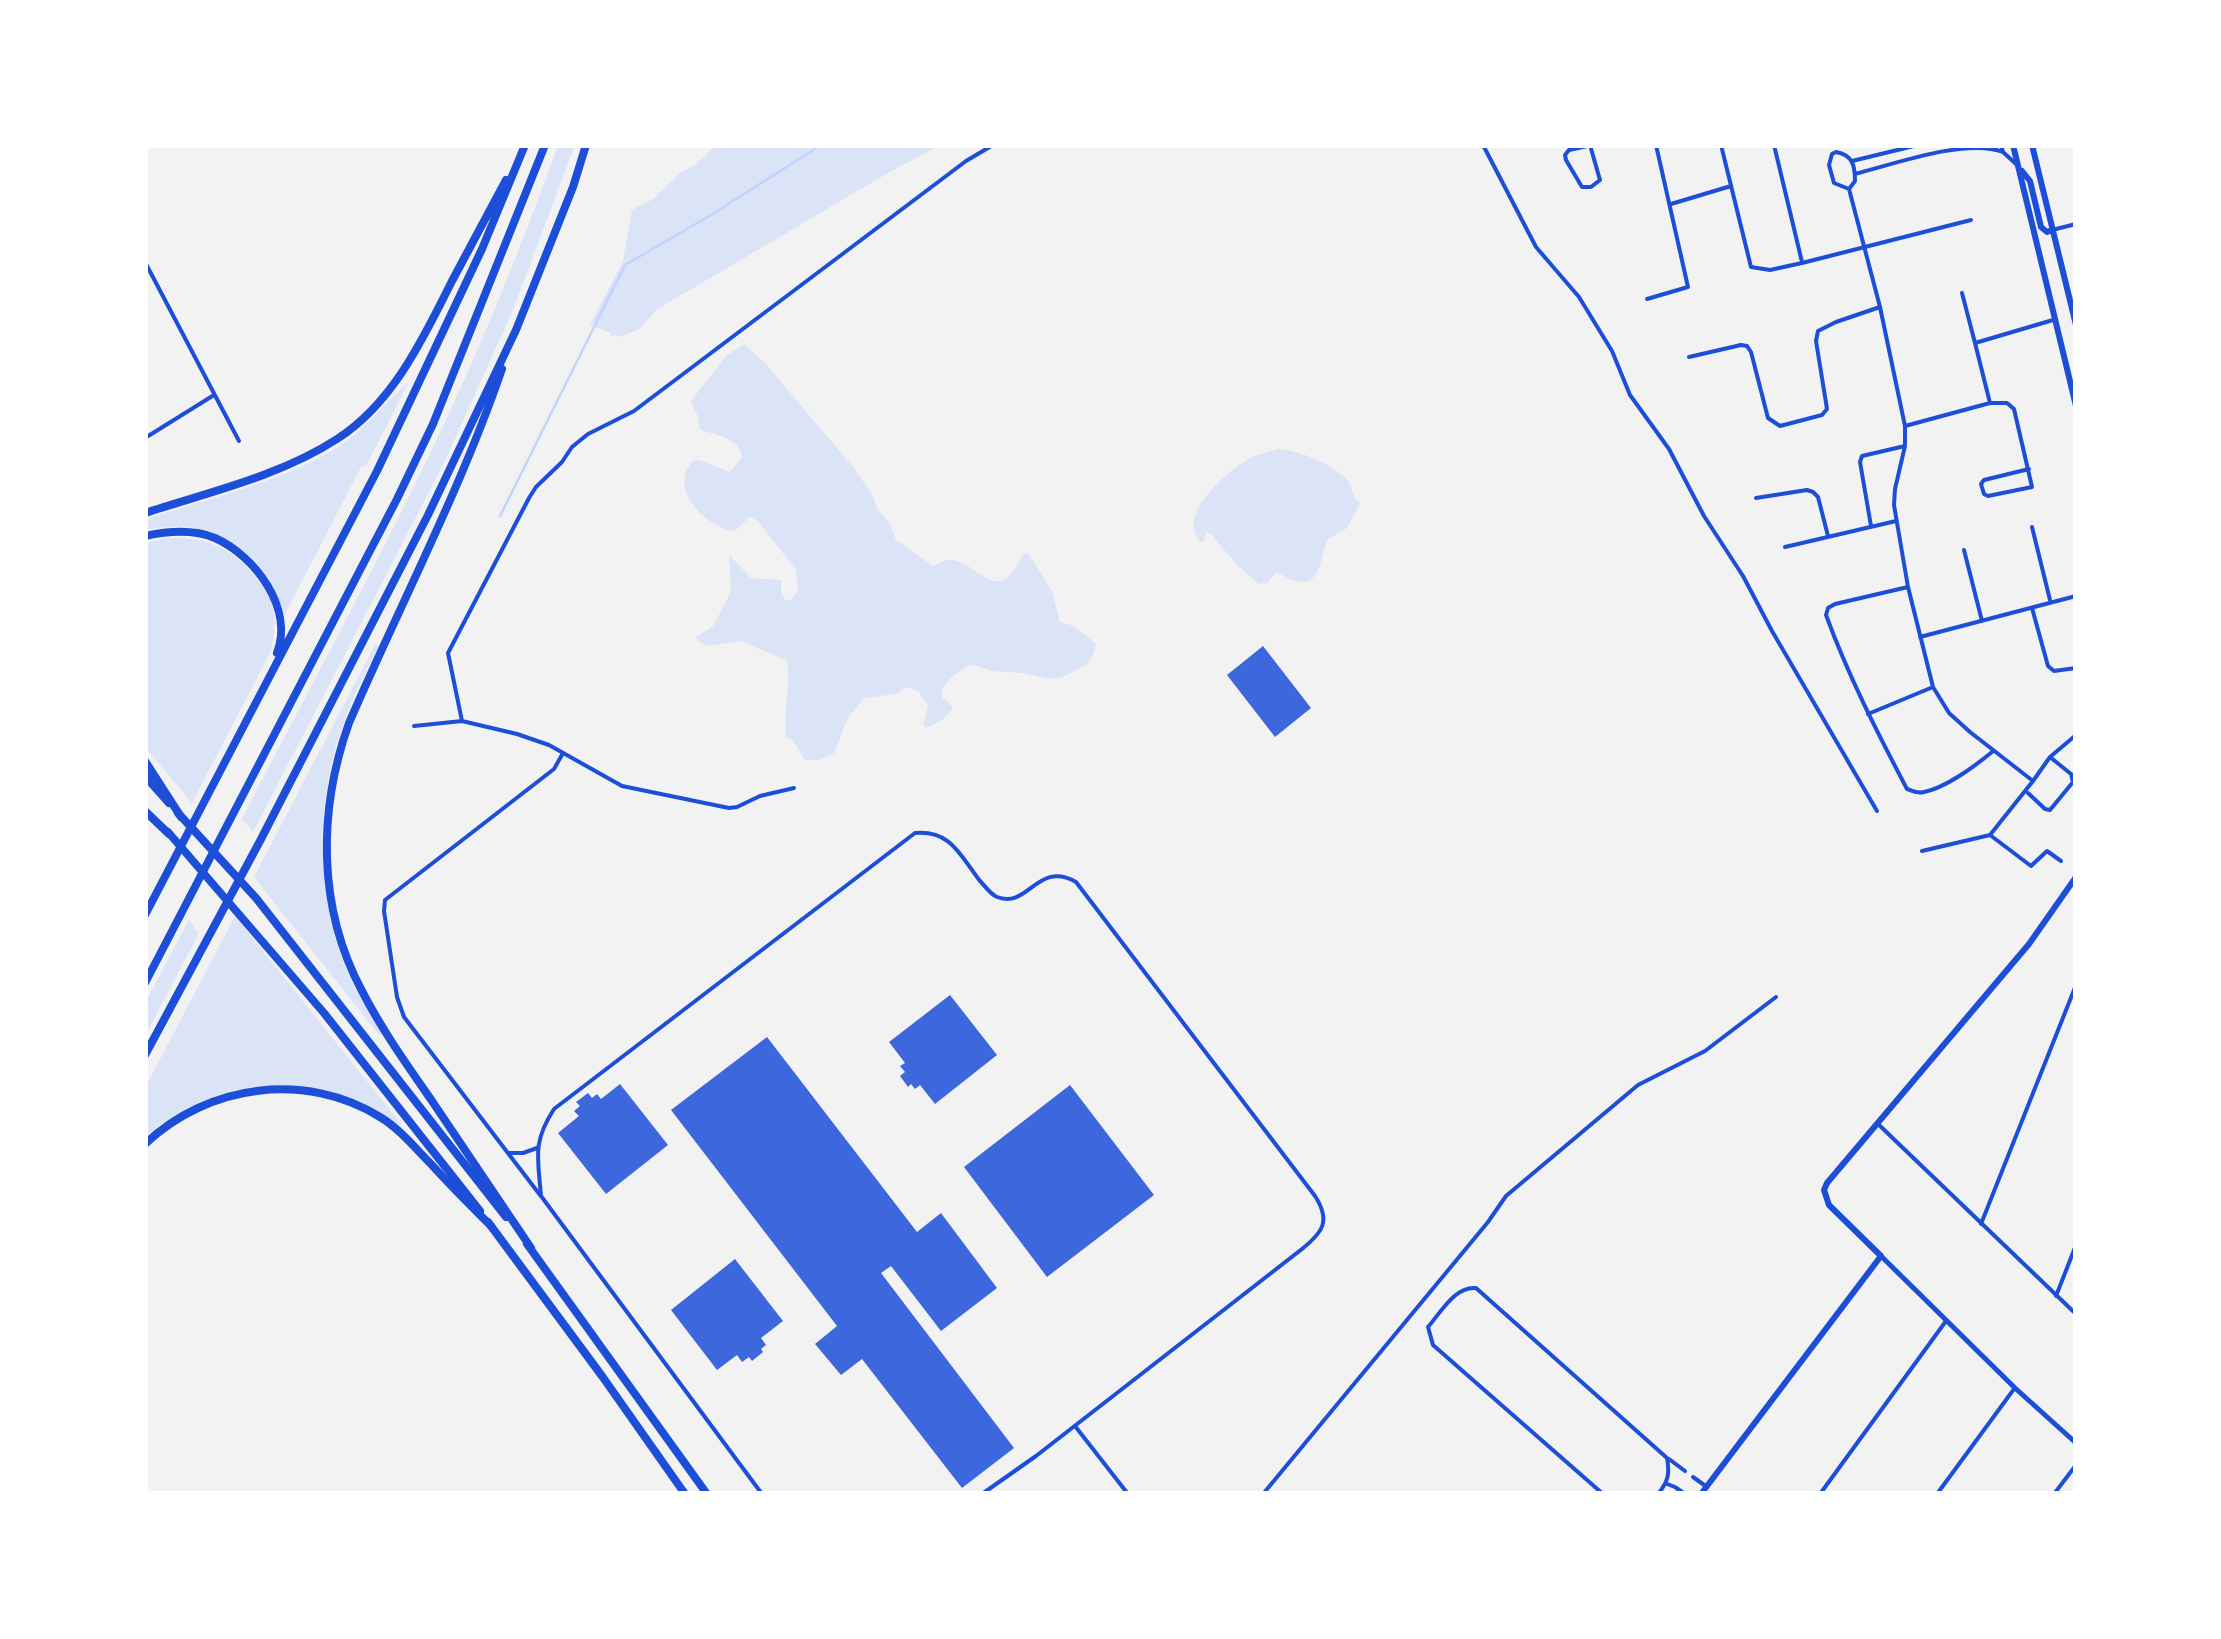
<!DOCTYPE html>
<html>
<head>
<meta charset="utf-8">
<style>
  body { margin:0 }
  #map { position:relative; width:2221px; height:1639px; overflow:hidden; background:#f2f2f2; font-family:Bitter,serif }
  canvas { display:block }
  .frame { position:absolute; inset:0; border:148px solid #fff; pointer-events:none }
</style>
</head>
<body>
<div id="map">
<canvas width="2221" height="1639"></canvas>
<div class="frame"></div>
</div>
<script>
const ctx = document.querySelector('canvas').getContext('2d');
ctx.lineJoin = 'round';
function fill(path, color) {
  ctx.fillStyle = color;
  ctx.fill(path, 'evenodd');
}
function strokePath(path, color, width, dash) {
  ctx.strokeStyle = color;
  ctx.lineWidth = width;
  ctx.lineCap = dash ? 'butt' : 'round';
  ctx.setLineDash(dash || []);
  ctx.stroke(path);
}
const green = new Path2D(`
  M558 145H575L513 310 446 459 253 832 242 819C316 675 395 533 462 385 497 306 529 226 558 145Z
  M716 145H941L888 173 656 310 640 329 620 337 615 335 611 337V333L590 325 623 261 632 210 653 199 681 172 695 165Z
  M744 344 765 363 853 467 872 494 877 508 891 526 896 540 933 566C934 565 946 560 948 560 974 556 998 613 1022 555L1028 553 1052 591 1060 622 1071 625 1096 643 1093 655 1087 664 1061 678 1049 679 1023 673 992 671 974 665 967 666 952 677 942 688V697L952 706V710L942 720 927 728 923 725 928 705 918 691 906 687 896 694 865 698 848 717 834 753 818 760H805L793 741 786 736C783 711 791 687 787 661L741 641 706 646 695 638 713 626 731 592 729 555 751 578 781 580V592L785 600H791L798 591 796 570 758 521 750 517 735 531C713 529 679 502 685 475 686 470 690 466 693 461L699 460 730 472 742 457C739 437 716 435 700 430L698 417 691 401 726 356Z
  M409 382 366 466 361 467 284 616C271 554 206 512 145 531V519C209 499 293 479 347 441 370 424 387 399 409 382Z
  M1277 449C1296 449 1340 466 1350 484 1352 488 1353 494 1355 499L1361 502 1347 528 1327 540C1318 573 1316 596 1277 572L1267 583 1259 584 1237 565 1211 534 1206 532 1204 541 1201 542C1175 516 1225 474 1246 460 1255 455 1267 452 1277 449Z
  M164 538C180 538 197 538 212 544 238 553 263 580 272 606 277 621 274 638 270 653L192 803 145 747V544Z
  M375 645 379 646C367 669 355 692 346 716 315 798 314 890 347 972 357 996 375 1016 383 1040L254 877Z
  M235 916 401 1124 400 1126C322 1068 218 1073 145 1137V1088Z
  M189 920 199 933 145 1036V1003Z`);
const stream = new Path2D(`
  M500 516 625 265 711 215 821 145`);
const building = new Path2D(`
  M1263 646 1311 708 1275 737 1227 675Z
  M950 995 997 1055 935 1104 920 1085 915 1089 911 1084 908 1087 900 1076 905 1072 900 1066 905 1063 889 1042Z
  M767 1037 917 1232 941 1213 997 1288 941 1331 891 1266 881 1273 1014 1448 962 1488 862 1359 841 1375 815 1344 837 1326 671 1110Z
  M620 1084 668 1145 606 1194 558 1133 579 1116 574 1111 580 1106 576 1102 588 1093 592 1098 597 1094 601 1099Z
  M1070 1085 1154 1195 1047 1277 964 1167Z
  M735 1259 783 1321 761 1338 766 1345 761 1349 763 1352 752 1361 749 1357 742 1362 737 1355 717 1370 671 1310Z`);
const minor = new Path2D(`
  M1483 145 1536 247 1579 297 1612 351 1630 395 1669 449 1704 516 1743 576 1772 631 1877 811
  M1590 145 1600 180 1591 187H1582L1566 160 1565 155 1569 150 1592 145
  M1721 145 1751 267 1770 270 1802 263 1971 220
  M1774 145 1802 262
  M2001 145 2003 152 2016 164
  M1836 152C1853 155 1855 166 1855 181L1849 189 1834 183 1829 165 1832 154Z
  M1852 161 1918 145
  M1855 174C1894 164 1966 138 2003 152
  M1849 189 1880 307 1905 426V446L1895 489 1894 505 1908 587 1933 687 1949 713 1970 732 2033 781 2050 757 2076 735
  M1671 204 1731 186
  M2052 230 2076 224
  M145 262 239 441
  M1962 293 1975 343
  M1647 299 1688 287 1656 145
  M1689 357 1741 345 1747 346 1751 352 1768 418 1780 426 1822 415 1827 409 1816 341 1818 331 1836 322 1880 307
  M1990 403H2007L2014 409 2032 487 1988 496 1984 494 1981 484 1984 480 2029 469
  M1905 426 1990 403 1975 343 2053 320
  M145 438 214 395
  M1756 498 1807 490 1813 492 1818 497 1828 536
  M1871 526 1860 462 1862 456 1905 446
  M2032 527 2050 600
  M1785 547 1896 521
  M1964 550 1982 621
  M1908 587 1835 604 1828 608 1826 615C1848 675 1877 732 1907 789 1913 791 1917 794 1924 792 1945 788 1975 766 1992 752
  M2032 608 2048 666 2054 671 2076 668
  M1920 637 2076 596
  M1868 714 1933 687
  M462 721 448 653 529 498 536 487 562 462 572 447 588 434 634 411 966 161 993 145
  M414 726 462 721 517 734 549 745 622 786 729 808 737 807 760 796 794 788
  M2028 793 2045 809 2050 810 2073 782 2071 774 2050 757
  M1990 835 2031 866 2047 851 2061 861
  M1922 851 1990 835 2033 781
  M1878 1124 2076 1314
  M509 1153H523L537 1148
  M540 1195 404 1017 397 997 384 911 385 900 554 769 563 753
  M1981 1224 2076 985
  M2056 1296 2076 1245
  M1075 1426 1128 1494
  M1669 1459 1685 1471
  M1693 1477 1707 1487
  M1667 1484 1675 1487 1685 1494
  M762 1494 541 1196C538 1158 532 1143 554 1109L915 833C951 830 960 855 980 881 985 886 990 894 997 897 1029 909 1037 860 1076 882L1315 1196C1331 1221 1323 1232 1302 1249L1036 1456 982 1494
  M1263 1494 1488 1222 1506 1196 1638 1085 1705 1051 1776 997
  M1603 1494 1433 1345 1428 1327C1441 1312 1455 1286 1476 1288L1667 1458C1670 1474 1668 1482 1658 1494
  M1820 1494 1946 1321
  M1937 1494 2014 1389
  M2054 1494 2076 1465`);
const tertiary = new Path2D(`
  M1881 1256 2015 1388 2076 1443`);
const secondary = new Path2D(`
  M2013 145 2076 406
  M2032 145 2076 325
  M2022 171 2030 181 2041 227 2047 232 2052 230
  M1701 1494 1881 1256 1829 1205 1824 1190 1827 1183 2029 944 2076 877`);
const trunk = new Path2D(`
  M145 776 169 803
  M178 813 256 898 506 1217
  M168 832 324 1013 480 1211
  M488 1222 602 1376 685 1494
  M527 1244 707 1494`);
const motorway = new Path2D(`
  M502 369C460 491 400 605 349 723 318 810 317 907 362 991 382 1030 407 1065 432 1101 465 1150 498 1199 531 1248
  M145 513C209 492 280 476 337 439 393 403 423 339 452 281 470 247 488 214 506 180
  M145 536C168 531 193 529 215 538 255 556 294 608 277 653
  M145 761 181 817
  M145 811 169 834
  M145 915 377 471 482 249 525 145
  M145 983 397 499 433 424 545 145
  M145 1055 260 841 428 515 516 330 573 187 586 145
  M145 1144C208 1084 306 1071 380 1117 400 1129 415 1148 431 1164 450 1185 470 1205 490 1225`);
fill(green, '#dbe4f7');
strokePath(stream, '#bfd3fe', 2.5);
fill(building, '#3d67dc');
strokePath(minor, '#1d4ed8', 4);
strokePath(tertiary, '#1d4ed8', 5);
strokePath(secondary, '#1d4ed8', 6);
strokePath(trunk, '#1d4ed8', 8);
strokePath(motorway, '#1d4ed8', 8);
</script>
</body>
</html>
